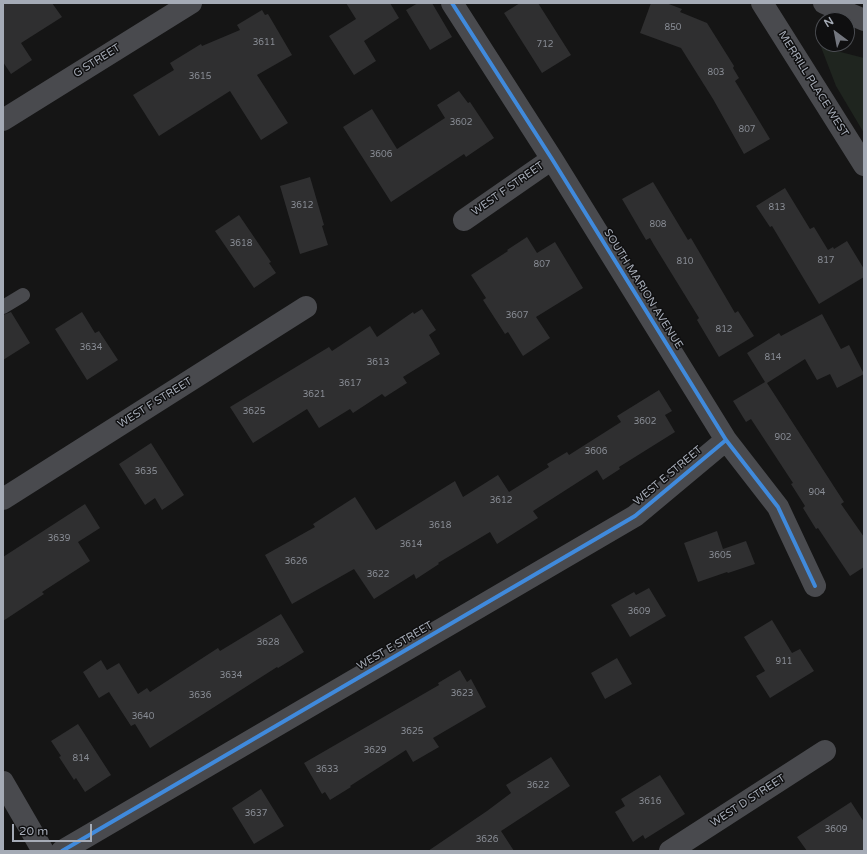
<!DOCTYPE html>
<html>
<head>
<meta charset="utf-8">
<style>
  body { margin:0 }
  #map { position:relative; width:867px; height:854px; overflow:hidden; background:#151515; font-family:"Varela Round",sans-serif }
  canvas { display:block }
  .frame { position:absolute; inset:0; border:4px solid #a5abb6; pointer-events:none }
  .north { position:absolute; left:815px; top:12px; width:40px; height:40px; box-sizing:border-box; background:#0f0f10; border:1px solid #4b4d52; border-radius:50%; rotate:328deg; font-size:11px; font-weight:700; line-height:16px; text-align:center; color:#a5abb6 }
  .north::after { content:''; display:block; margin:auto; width:14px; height:18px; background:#73767e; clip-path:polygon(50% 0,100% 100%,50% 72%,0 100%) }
  .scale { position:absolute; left:12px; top:824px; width:80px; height:18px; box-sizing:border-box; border:2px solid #a5abb6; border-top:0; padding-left:5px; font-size:12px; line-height:14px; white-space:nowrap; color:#a5abb6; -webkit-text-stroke:3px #0f0f10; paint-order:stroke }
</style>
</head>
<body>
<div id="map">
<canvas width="867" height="854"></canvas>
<div class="frame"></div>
<div class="north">N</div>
<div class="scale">20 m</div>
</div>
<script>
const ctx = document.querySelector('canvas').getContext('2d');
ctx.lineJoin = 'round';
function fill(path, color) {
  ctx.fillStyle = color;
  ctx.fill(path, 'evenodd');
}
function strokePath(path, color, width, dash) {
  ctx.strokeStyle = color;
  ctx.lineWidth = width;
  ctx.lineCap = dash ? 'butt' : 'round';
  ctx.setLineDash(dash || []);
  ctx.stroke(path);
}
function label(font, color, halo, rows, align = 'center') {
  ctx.font = font + ' "Varela Round",sans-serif';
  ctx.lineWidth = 3;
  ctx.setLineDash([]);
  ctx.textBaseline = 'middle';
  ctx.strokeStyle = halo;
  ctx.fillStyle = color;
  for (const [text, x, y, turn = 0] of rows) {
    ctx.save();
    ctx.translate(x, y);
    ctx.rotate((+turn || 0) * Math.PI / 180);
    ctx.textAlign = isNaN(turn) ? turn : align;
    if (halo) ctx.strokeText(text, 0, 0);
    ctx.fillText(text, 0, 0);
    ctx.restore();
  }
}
const green = new Path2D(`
  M821 47 864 58V133L836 86Z`);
const building = new Path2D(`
  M3 3H52L62 17 21 43 32 60 11 74 3 62Z
  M346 3H390L399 18 364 41 376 61 354 75 329 36 356 19Z
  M418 3H432L452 37 430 50 406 10Z
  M520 3H538L571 55 542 73 504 13Z
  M651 3H666L682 9 680 12 707 23 734 66 733 68 739 78 735 81 770 139 744 154 713 99 681 48 640 33Z
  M262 10 265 15 268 14 292 55 257 75 288 123 261 140 230 91 159 136 133 95 174 70 170 63 201 44 202 46 240 30 237 25Z
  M459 91 468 103 470 102 494 138 466 157 464 154 391 202 343 127 372 109 397 149 445 118 437 105Z
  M310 177 324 225 322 226 328 245 300 254 280 186Z
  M653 182 688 240 691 238 735 313 738 311 754 336 719 357 697 320 699 318 654 245 650 238 646 240 622 199Z
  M785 188 810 229 814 227 828 250 833 247 834 249 847 241 864 269V277L819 304 772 226 770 227 756 206Z
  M239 215 271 262 269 263 276 273 254 288 215 231Z
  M527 237 537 253 555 242 583 288 536 317 550 338 523 356 508 332 505 334 483 300 486 298 471 275 508 251 507 250Z
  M422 309 436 330 429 335 440 354 403 377 407 383 385 397 382 394 353 413 350 409 319 428 307 409 253 443 230 407 329 347 332 351 370 326 377 337 413 312 414 314Z
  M11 312 30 343 3 360V315Z
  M82 312 95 333 99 331 118 360 87 380 55 329Z
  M822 314 841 349 849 345 864 374 837 388 830 374 817 380 805 359 767 383 844 502 841 504 864 537V567L850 576 818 528 816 529 803 508 805 506 791 484 793 483 751 419 746 422 733 401 765 382 747 353 779 333 781 336Z
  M659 390 672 411 665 415 675 432 619 467 620 469 603 480 597 470 533 511 538 518 497 544 490 532 438 563 439 564 416 579 414 574 374 599 354 569 292 604 265 555 315 527 313 524 355 497 376 530 455 481 463 497 498 475 509 492 549 467 547 464 567 452 569 455 621 422 617 416Z
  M151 443 184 495 162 510 155 498 145 505 119 464Z
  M85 504 100 528 78 542 90 561 42 592 44 594 3 621V557Z
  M717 531 723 549 746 541 755 564 728 573 727 572 698 582 684 543Z
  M649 588 666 616 630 637 611 605 634 592 636 595Z
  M281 614 304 652 278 668 277 667 150 748 135 724 131 726 109 692 99 698 83 672 101 660 107 670 119 663 138 694 147 688 150 692 218 648 220 651Z
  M772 620 792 653 800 649 814 671 770 698 756 676 765 671 744 637Z
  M617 658 632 684 605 699 591 673Z
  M460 670 467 682 471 679 486 707 433 738 439 747 413 762 406 750 350 786 351 787 330 800 325 792 322 794 304 763 439 685 438 683Z
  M78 724 111 775 85 792 76 778 74 780 59 757 61 756 51 741Z
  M551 757 570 786 501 831 514 851H428L487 811 511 793 506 785Z
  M660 775 685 814 645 839 643 835 633 842 615 812 625 806 621 799Z
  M261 789 284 826 254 844 232 808Z
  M851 802 864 822V851H807L797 837Z`);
const lane = new Path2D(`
  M3 307 23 295`);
const street = new Path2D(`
  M452 3 552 159 726 440 778 507 815 586
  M762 3 864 165
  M824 3 864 20
  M3 120 191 3
  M464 220 552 159
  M3 499 306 307
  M3 782 43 851
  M62 851 635 516 726 440
  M670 851 825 751`);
const cycleway = new Path2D(`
  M452 3 552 159 726 440 778 507 815 586
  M62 851 635 516 726 440`);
const numberNames = [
  ["850",673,28],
  ["3611",264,43],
  ["712",545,45],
  ["803",716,73],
  ["3615",200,77],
  ["3602",461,123],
  ["807",747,130],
  ["3606",381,155],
  ["3612",302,206],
  ["813",777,208],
  ["808",658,225],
  ["3618",241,244],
  ["817",826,261],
  ["810",685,262],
  ["807",542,265],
  ["3607",517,316],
  ["812",724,330],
  ["3634",91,348],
  ["814",773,358],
  ["3613",378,363],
  ["3617",350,384],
  ["3621",314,395],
  ["3625",254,412],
  ["3602",645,422],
  ["902",783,438],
  ["3606",596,452],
  ["3635",146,472],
  ["904",817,493],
  ["3612",501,501],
  ["3618",440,526],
  ["3639",59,539],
  ["3614",411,545],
  ["3605",720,556],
  ["3626",296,562],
  ["3622",378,575],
  ["3609",639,612],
  ["3628",268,643],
  ["911",784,662],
  ["3634",231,676],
  ["3623",462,694],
  ["3636",200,696],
  ["3640",143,717],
  ["3625",412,732],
  ["3629",375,751],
  ["814",81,759],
  ["3633",327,770],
  ["3622",538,786],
  ["3616",650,802],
  ["3637",256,814],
  ["3609",836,830],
  ["3626",487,840]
];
const streetNames = [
  ["G STREET",97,61,-32],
  ["MERRILL PLACE WEST",813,84,58],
  ["WEST F STREET",508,189,-35],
  ["SOUTH MARION AVENUE",643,289,58],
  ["WEST F STREET",155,403,-32],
  ["WEST E STREET",668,476,-40],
  ["WEST E STREET",395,646,-30],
  ["WEST D STREET",748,801,-33]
];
fill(green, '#1f251f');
fill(building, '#2f2f30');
strokePath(lane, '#494a4e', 14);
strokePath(street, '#494a4e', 22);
strokePath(cycleway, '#408adc', 4);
label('9px', '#888c94', null, numberNames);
label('11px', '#a5abb6', '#0f0f10', streetNames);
</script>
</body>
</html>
